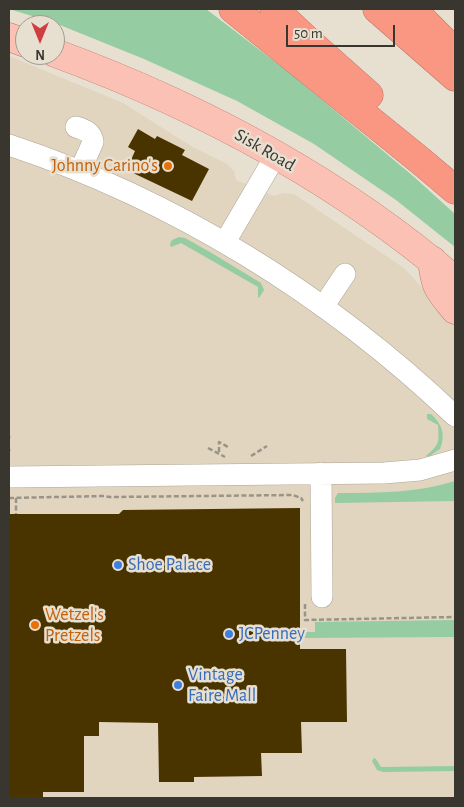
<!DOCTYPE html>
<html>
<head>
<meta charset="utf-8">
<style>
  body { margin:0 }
  #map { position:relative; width:464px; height:807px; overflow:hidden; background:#e7dfd0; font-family:"Alegreya Sans",sans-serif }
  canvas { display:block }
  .frame { position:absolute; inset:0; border:10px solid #393630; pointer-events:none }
  .north { position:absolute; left:15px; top:15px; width:50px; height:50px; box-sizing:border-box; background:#e7dfd0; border:1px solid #a19b90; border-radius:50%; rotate:180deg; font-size:14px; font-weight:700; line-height:20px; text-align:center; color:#393630 }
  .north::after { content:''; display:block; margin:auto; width:18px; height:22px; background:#ce3f44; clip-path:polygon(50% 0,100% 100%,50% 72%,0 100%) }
  .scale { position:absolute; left:286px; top:25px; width:109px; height:22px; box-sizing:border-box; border:2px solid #393630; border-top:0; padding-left:6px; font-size:15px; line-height:18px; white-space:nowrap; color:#393630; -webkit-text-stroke:4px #e7dfd0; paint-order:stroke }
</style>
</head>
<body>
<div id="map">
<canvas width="464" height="807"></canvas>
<div class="frame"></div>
<div class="north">N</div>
<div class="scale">50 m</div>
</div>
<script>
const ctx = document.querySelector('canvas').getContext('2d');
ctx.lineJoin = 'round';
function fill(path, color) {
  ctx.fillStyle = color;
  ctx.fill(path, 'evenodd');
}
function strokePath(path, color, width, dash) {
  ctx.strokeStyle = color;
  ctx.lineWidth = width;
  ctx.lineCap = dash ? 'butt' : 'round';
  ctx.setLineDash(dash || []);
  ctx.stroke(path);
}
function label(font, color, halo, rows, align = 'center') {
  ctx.font = font + ' "Alegreya Sans",sans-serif';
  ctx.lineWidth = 5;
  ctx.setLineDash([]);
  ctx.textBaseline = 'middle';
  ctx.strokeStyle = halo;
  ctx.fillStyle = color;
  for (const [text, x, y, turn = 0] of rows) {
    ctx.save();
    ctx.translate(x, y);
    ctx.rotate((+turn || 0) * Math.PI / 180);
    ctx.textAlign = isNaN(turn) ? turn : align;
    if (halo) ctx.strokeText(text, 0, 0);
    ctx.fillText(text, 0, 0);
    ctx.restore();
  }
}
const built = new Path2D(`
  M9 56 123 103 191 146 227 164 234 171 236 180 274 196 283 193 294 194 404 268 455 323V798H9Z`);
const green = new Path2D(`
  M9 9H206L291 74 413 176 455 214V247L396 200 314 144 237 101 144 59 55 23Z
  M179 237 185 238 210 252 261 283 264 290 259 298 258 297V287L181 243 171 247 170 244 172 240Z
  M427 414H431C442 424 446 435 440 449L428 457 426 456C440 444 439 442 438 425L427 419Z
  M455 481V501L335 503V498L338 493C378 493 417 493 455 481Z
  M455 620V637L302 638V632H315V622Z
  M374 758 376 759 381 767 455 766V771L383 772 377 770 372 761Z`);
const building = new Path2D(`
  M138 129 155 139 157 136 185 150 182 155 209 169 192 201 131 172 133 164 130 162 135 151 128 147Z
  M300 508V649H346L347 722H301L302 753H261L262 776 194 777V782H159L158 723 99 722V736H84V792H43V798H9V514H119L123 510Z`);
const path = new Path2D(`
  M9 437 10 438
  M208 448 225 457
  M9 450 10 451
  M219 452V442L230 448
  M251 456 267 446
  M9 498 104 496 110 497 293 495 301 498 303 501
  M16 498V514
  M305 604V620L455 617`);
const minor = new Path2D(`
  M76 127C85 130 92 132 93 142L80 171
  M9 145C175 200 329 296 455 416
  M225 242 276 155
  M323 307 345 274
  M321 473 322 597
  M9 477 384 473 420 470 455 460`);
const major = new Path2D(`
  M9 37 25 43
  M55 53C199 106 338 180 455 280
  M432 260C435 288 438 289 455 310`);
const highway = new Path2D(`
  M233 9 422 162 455 190
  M274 9 307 40 369 95
  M377 9 455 77
  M412 9 455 52`);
const markers = [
  [168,166,5,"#e8710a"],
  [118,565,5,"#3f7fe0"],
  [35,625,5,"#e8710a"],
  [229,634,5,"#3f7fe0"],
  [178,685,5,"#3f7fe0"]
];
const streetNames = [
  ["Sisk Road",265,150,30]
];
const foodNames = [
  ["Johnny Carino's",158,166],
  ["Wetzel's",45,615,"left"],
  ["Pretzels",45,636,"left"]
];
const shopNames = [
  ["Shoe Palace",128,565],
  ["JCPenney",239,634],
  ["Vintage",188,675],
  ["Faire Mall",188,696]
];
fill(built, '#e1d5bf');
fill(green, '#96cca1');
fill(building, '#493400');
strokePath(minor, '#ada597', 22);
strokePath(major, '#b67566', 29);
strokePath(highway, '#b67566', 29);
strokePath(path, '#999388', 2.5, [5, 2.5]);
strokePath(minor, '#fff', 21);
strokePath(major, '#fcc1b5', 28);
strokePath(highway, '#fa9783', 28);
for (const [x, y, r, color] of markers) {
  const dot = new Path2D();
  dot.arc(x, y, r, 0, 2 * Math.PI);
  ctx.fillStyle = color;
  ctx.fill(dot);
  strokePath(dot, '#e7dfd0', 2);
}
label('18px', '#393630', '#e7dfd0', streetNames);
label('18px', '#c56008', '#e7dfd0', foodNames, 'right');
label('18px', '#366cbe', '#e7dfd0', shopNames, 'left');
</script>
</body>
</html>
